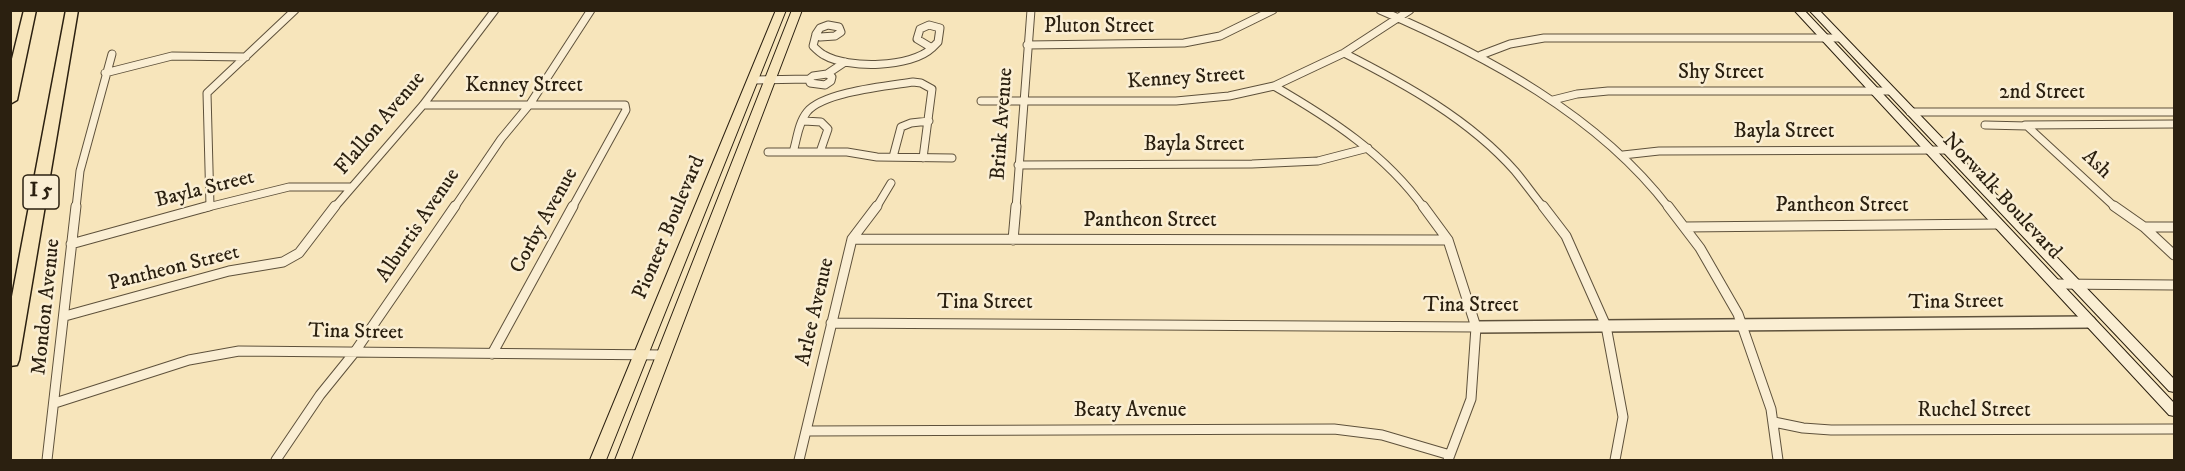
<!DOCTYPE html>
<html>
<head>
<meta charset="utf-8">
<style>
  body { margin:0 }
  #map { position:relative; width:2185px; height:471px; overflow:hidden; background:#f7e5bb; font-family:"IM FELL DW Pica",serif }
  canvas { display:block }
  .frame { position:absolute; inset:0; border:12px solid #2b2010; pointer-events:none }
</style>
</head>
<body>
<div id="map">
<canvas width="2185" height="471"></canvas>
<div class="frame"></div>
</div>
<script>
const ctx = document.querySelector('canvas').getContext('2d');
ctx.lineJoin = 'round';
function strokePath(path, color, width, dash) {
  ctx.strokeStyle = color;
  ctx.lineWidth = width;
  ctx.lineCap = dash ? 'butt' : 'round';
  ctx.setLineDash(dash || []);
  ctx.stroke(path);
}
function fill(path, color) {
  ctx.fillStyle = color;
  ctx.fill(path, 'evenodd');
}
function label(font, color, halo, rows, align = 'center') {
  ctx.font = font + ' "IM FELL DW Pica",serif';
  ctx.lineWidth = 5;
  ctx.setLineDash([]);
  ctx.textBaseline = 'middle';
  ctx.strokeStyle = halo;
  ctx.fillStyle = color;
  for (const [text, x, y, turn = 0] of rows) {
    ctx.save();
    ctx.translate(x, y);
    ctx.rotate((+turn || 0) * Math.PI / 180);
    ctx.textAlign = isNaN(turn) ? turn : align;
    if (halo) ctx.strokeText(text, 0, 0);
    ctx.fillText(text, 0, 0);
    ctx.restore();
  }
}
const minorFar1 = new Path2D(`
  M1380 10C1485 55 1598 115 1669 208
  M828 25 839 27 841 32 835 36 820 37 816 34 820 28Z
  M929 25 940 28 938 42 932 48 917 39 920 29Z
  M816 34 813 46C816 49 820 53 824 55 848 69 911 68 932 48
  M1027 45 1184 43 1220 36 1273 10
  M1344 53C1405 84 1469 119 1515 171 1525 183 1534 196 1544 208
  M1481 55 1510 44 1544 38H1839
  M105 73 172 56 246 57
  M827 74 832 77 831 81 825 85 810 83 809 79 813 76Z
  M827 74 845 62
  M754 80 809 79
  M1274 86C1331 119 1385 154 1424 208
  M1553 100 1577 94 1608 91H1889
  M981 101H1176L1229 96 1274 86 1344 53 1410 10
  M423 105H625L626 110 572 208
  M1910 112H2174
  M804 121 821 122 828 129 820 152
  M1985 125 2027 126 2116 208
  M2025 125 2174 124
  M768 152H847L877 157 952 158
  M793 152C797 140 798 123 807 112 823 92 887 86 913 82L921 83 932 89 923 158
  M1623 155 1659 151 1946 150
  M893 157 901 127 911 123 929 121
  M1018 165 1252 164 1318 161 1368 148
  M210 206 207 93 295 10
  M76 208 80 171 112 54
  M204 208 289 187H350
  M334 208 423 105 495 10
  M454 208 501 139 530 104 591 10
  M876 208 891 183
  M1016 208 1031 10`);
const minor = new Path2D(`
  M1423 206 1448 240 1476 327 1471 399 1448 460
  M1543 206 1566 236 1606 326 1623 417 1615 460
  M1668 206 1700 248 1738 314 1771 409 1778 460
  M2114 206 2144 227 2174 255
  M1685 227 1998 224
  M2144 227H2174
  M852 239 1448 240
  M1013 240 1016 206
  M71 244 209 206
  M2055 284 2174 285
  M65 316 229 271 283 262 299 253 335 206
  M831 323 1476 327
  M492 354 573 206
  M55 403 189 360 239 351 664 355
  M1774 422 1803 428 1831 430 2174 429
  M807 431 1334 429 1382 435 1450 455
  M47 460 76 206
  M276 460 320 395 354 353 455 206
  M799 460 852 239 877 206`);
const tertiary = new Path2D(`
  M1476 327 2090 322`);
const secondary = new Path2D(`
  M1794 10H1804L2174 403V416L2169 415Z
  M1809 10H1819L2174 379V392L2169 391Z`);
const primary = new Path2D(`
  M776 10H786L606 460H590Z
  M792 10H802L631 460H615Z`);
const motorway = new Path2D(`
  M24 10H36L17 100 10 104V67Z
  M66 10H78L19 360 17 365 10 366V307Z`);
const shields = [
  [41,192,36]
];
const shieldNames = [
  ["I 5",41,192]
];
const streetNames = [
  ["Pluton Street",1099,28],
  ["Shy Street",1721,74],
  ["Kenney Street",1186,79,-4],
  ["Kenney Street",524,87],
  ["2nd Street",2042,94],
  ["Flallon Avenue",381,124,-50],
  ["Brink Avenue",1003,124,-86],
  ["Bayla Street",1784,133],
  ["Bayla Street",1194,146],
  ["Ash",2096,165,43],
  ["Bayla Street",205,190,-14],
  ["Norwalk Boulevard",2001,197,47],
  ["Pantheon Street",1842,207],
  ["Corby Avenue",545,221,-61],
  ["Pantheon Street",1150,222],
  ["Alburtis Avenue",419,226,-56],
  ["Pioneer Boulevard",670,228,-67],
  ["Pantheon Street",174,269,-14],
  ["Tina Street",1956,303,-1],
  ["Tina Street",985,304],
  ["Mondon Avenue",47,307,-84],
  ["Tina Street",1471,307],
  ["Arlee Avenue",816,312,-77],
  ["Tina Street",356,333,1],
  ["Beaty Avenue",1130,412],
  ["Ruchel Street",1974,412]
];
strokePath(minorFar1, '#5e513b', 9);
strokePath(minor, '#5e513b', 11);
strokePath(tertiary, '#5e513b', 14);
strokePath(secondary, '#2b2010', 2);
strokePath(primary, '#2b2010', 2);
strokePath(motorway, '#2b2010', 3);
strokePath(minorFar1, '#faeed3', 7);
strokePath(minor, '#faeed3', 9);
strokePath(tertiary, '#faeed3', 11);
fill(secondary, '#faeed3');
fill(primary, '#f7e5bb');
fill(motorway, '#f7e5bb');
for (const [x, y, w] of shields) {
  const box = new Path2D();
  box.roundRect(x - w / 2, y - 17, w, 34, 4.5);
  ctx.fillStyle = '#faeed3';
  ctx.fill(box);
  strokePath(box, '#2b2010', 1.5);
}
label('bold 20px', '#2b2010', null, shieldNames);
label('21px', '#2b2010', '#faeed3', streetNames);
</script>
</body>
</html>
